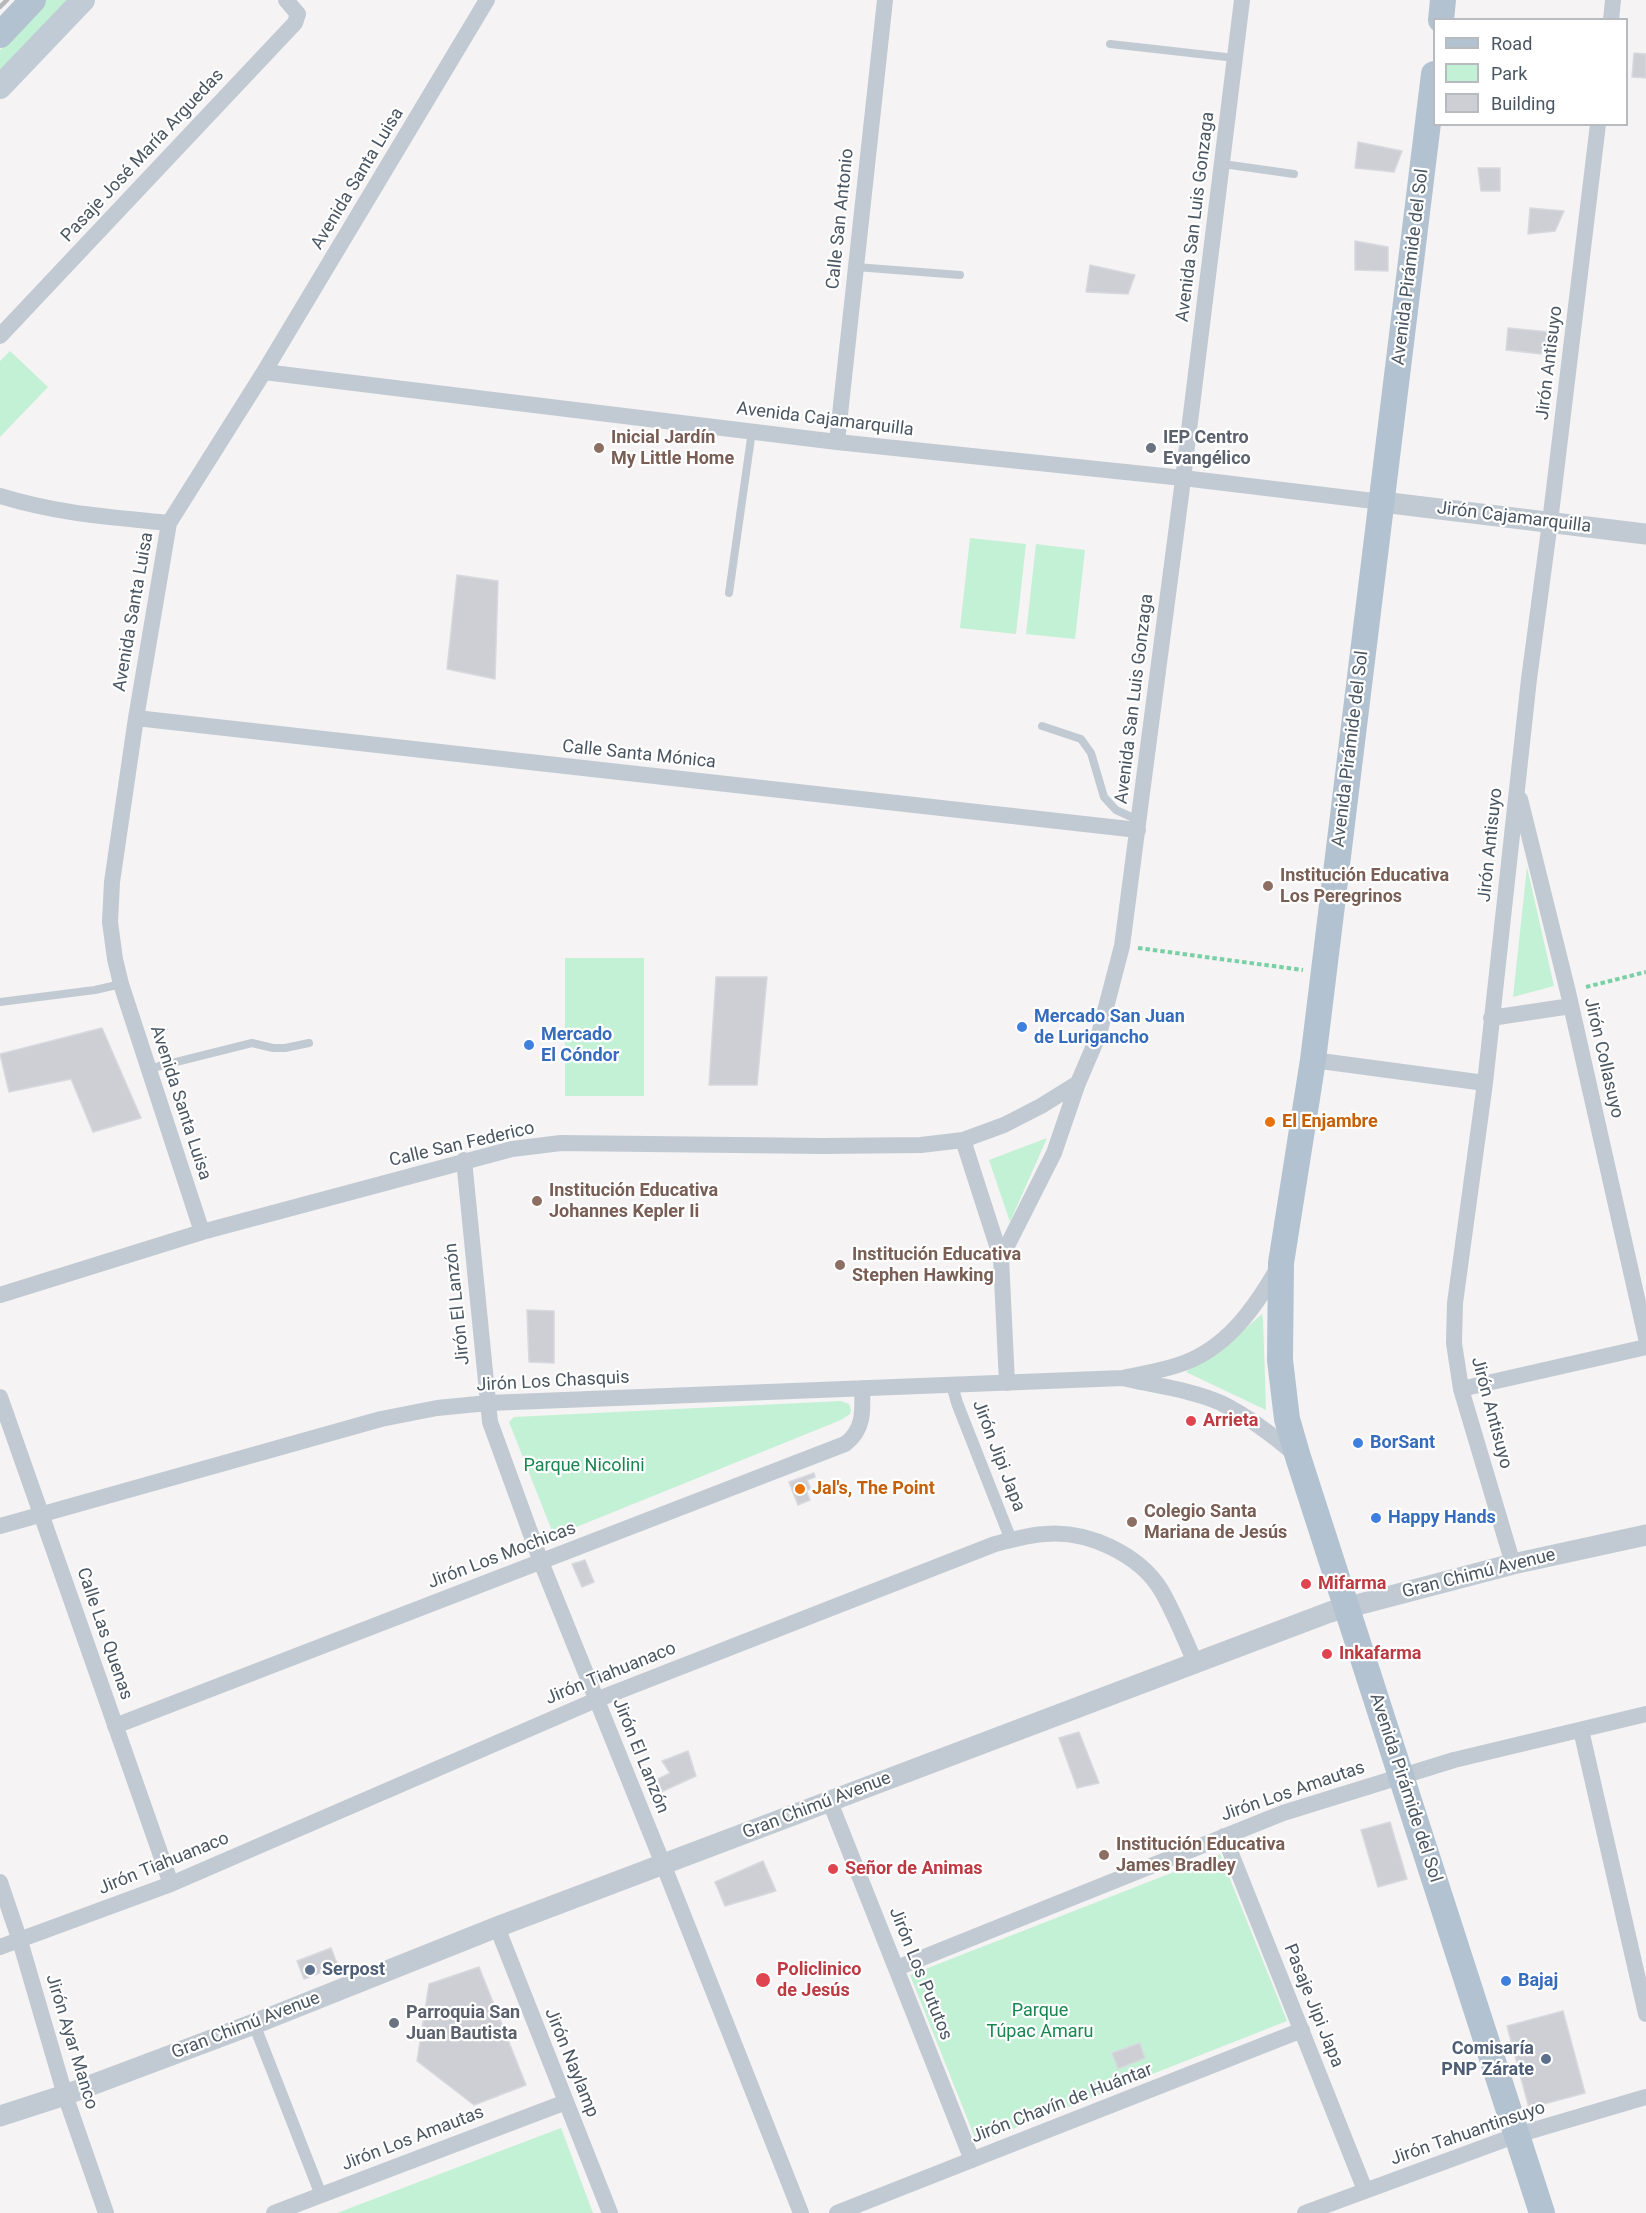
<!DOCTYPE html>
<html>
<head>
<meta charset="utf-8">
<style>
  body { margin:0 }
  #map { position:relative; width:1646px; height:2213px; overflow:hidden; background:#f5f3f3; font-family:Roboto,sans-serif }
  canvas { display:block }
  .legend { position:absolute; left:1433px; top:18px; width:195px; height:108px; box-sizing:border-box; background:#fff; border:2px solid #b7bbc0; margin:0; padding:8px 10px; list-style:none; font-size:18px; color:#4a5661 }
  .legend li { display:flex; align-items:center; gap:12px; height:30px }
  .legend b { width:30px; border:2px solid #b7bbc0 }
</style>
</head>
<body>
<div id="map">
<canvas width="1646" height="2213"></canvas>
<ul class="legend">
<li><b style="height:8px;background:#b3c2d1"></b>Road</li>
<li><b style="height:16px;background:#c3f1d5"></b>Park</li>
<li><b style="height:16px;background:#cdcfd5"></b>Building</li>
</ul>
</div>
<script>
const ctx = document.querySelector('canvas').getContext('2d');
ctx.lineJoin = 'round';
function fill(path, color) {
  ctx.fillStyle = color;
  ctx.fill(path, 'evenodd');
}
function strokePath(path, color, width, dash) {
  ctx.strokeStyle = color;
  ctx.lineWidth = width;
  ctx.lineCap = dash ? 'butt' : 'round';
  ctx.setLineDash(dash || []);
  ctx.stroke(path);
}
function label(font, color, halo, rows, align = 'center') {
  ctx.font = font + ' Roboto,sans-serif';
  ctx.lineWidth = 4.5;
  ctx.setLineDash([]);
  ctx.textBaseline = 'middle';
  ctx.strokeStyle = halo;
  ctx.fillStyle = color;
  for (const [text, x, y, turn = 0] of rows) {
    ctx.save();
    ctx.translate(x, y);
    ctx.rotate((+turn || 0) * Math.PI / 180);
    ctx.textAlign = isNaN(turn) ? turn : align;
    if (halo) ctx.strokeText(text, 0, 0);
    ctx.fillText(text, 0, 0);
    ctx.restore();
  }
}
const green = new Path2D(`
  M46 0H70L0 75V50Z
  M10 351 48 387 0 437V361Z
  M970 538 1026 544 1016 634 960 628Z
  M1036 544 1085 550 1075 639 1026 634Z
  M1527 867 1554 986 1513 997Z
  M565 958H644V1096H565Z
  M1047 1138 1010 1222 989 1160Z
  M1262 1314 1263 1319 1266 1410 1186 1372 1236 1337Z
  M841 1401 849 1404 851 1410 850 1414 841 1420 554 1536 509 1422 514 1417Z
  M1220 1854 1287 2021 977 2143 910 1975Z
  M561 2128 593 2213H337Z`);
const building = new Path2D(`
  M1634 53 1646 54V78L1632 77Z
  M1358 142 1402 151 1394 172 1355 168Z
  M1478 168H1500V191H1481Z
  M1530 208 1564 211 1555 231 1528 234Z
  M1355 241 1388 247V271L1355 270Z
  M1090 265 1135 275 1128 294 1086 292Z
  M1508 328 1550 332 1541 354 1506 350Z
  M457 575 498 581 495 679 447 669Z
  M716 977H767L757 1085H709Z
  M102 1028 141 1118 93 1132 71 1079 9 1092 0 1054Z
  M527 1310 554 1311V1363L529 1362Z
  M814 1473 815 1477 807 1480 811 1489 806 1490 810 1500 798 1505 789 1482Z
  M585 1560 594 1582 582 1587 572 1564Z
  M1079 1732 1099 1783 1077 1788 1059 1738Z
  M688 1751 696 1776 661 1792 658 1779 670 1773 662 1761Z
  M1390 1822 1407 1879 1378 1887 1361 1830Z
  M763 1861 776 1891 725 1906 715 1882Z
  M331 1948 338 1966 304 1979 297 1961Z
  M479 1967 526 2085 474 2105 417 2061 429 1984Z
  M1563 2011 1585 2093 1529 2108 1507 2026Z
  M1140 2043 1145 2058 1118 2069 1112 2053Z`);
const path = new Path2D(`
  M1138 948 1303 970
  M1586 987 1646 972`);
const service = new Path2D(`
  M1110 44 1235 58
  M1223 164 1294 174
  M856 267 960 275
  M729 593 752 431
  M1042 726 1081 739 1091 753 1104 797 1116 810 1138 820
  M0 1002 95 990 121 984
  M148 1069 252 1043 273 1048H285L309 1043`);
const pedestrian = new Path2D(`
  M952 1385 957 1403 1011 1540
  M254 2024 321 2195`);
const minor = new Path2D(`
  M1611 20 1613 0
  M0 336 295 23 298 14 286 0
  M264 372 837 442 1183 478 1382 502
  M837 442 885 0
  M0 496C58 514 109 517 169 523
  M136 718 1138 830
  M1520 799 1568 992 1646 1338
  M1491 1018 1571 1006
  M1313 1060 1485 1083
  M963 1140 1001 1258
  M464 1160 490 1422 541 1562 663 1864 801 2213
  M202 1232 121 984 115 959 110 922 112 882 136 718 169 523 264 372 487 0
  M0 1295 202 1232 512 1149 561 1143 823 1146 921 1145 963 1140 1004 1125 1041 1106 1078 1083
  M1127 1379C1157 1386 1192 1390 1221 1403 1249 1417 1274 1436 1297 1456
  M1007 1383 1001 1258 1054 1153 1078 1083 1099 1034 1122 946 1181 495 1242 0
  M1461 1389 1646 1347
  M0 1397 171 1884
  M0 1526 381 1419 437 1408 488 1403 1123 1378C1141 1374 1160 1371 1178 1365 1226 1350 1255 1308 1279 1266
  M1513 1564 1461 1389 1454 1343 1455 1303 1485 1083 1529 679 1550 522 1598 124
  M115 1726 845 1444C864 1430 863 1411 862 1388
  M1581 1730 1646 2014
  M830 1802 972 2160
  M1224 1836 1365 2190
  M0 1882 20 1941 65 2095 106 2213
  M497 1927 610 2213
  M0 1947 171 1884 596 1700 995 1544C1011 1540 1028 1535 1045 1534 1087 1530 1139 1554 1161 1590 1174 1612 1184 1638 1195 1662
  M897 1968 1283 1813 1454 1760 1646 1714
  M274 2213 566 2102
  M837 2213 1302 2030
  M1305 2213 1517 2135 1646 2097`);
const tertiary = new Path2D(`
  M1382 502 1646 534
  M0 2116 65 2095 254 2024 497 1927 1330 1612 1513 1564 1646 1535`);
const secondary = new Path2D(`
  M0 87 83 0`);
const primary = new Path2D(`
  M1441 20 1443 0
  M0 35 33 0
  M1434 74 1313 1060 1281 1263 1280 1360 1287 1419 1298 1457 1542 2213`);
const rail = new Path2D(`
  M0 7 7 0`);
const markers = [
  [599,448,6,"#8d6e63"],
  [1151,448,6,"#6b7280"],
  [1268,886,6,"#8d6e63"],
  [1022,1027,6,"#3f7fe0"],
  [529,1045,6,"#3f7fe0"],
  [1270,1122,6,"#e8710a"],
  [537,1201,6,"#8d6e63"],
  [840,1265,6,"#8d6e63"],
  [1191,1421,6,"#e0444e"],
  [1358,1443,6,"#3f7fe0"],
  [800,1489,6,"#e8710a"],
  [1376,1518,6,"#3f7fe0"],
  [1132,1522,6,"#8d6e63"],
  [1306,1584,6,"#e0444e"],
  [1327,1654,6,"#e0444e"],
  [1104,1855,6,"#8d6e63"],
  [833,1869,6,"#e0444e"],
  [310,1970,6,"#5c6f8a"],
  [763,1980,8,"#e0444e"],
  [1506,1981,6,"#3f7fe0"],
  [394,2023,6,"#6b7280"],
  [1546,2059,6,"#5c6f8a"]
];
const streetNames = [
  ["Pasaje José María Arguedas",143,156,-47],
  ["Avenida Santa Luisa",358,179,-59],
  ["Avenida San Luis Gonzaga",1196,217,-83],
  ["Calle San Antonio",841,219,-84],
  ["Avenida Pirámide del Sol",1411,267,-83],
  ["Jirón Antisuyo",1550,363,-83],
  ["Avenida Cajamarquilla",825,420,7],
  ["Jirón Cajamarquilla",1514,518,7],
  ["Avenida Santa Luisa",134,612,-80],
  ["Avenida San Luis Gonzaga",1135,699,-83],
  ["Avenida Pirámide del Sol",1351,749,-83],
  ["Calle Santa Mónica",639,755,6],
  ["Jirón Antisuyo",1491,845,-84],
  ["Jirón Collasuyo",1603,1058,77],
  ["Avenida Santa Luisa",180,1103,72],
  ["Calle San Federico",462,1145,-13],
  ["Jirón El Lanzón",458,1304,-96],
  ["Jirón Los Chasquis",553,1382,-3],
  ["Jirón Antisuyo",1491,1413,75],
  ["Jirón Jipi Japa",998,1456,69],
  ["Jirón Los Mochicas",502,1556,-21],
  ["Gran Chimú Avenue",1479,1574,-14],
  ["Calle Las Quenas",104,1634,71],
  ["Jirón Tiahuanaco",611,1674,-22],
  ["Jirón El Lanzón",640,1756,68],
  ["Avenida Pirámide del Sol",1405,1788,72],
  ["Jirón Los Amautas",1293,1792,-19],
  ["Gran Chimú Avenue",817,1806,-21],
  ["Jirón Tiahuanaco",164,1864,-22],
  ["Jirón Los Pututos",920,1974,68],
  ["Pasaje Jipi Japa",1313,2006,68],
  ["Gran Chimú Avenue",246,2026,-21],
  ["Jirón Ayar Manco",71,2042,73],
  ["Jirón Naylamp",571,2063,68],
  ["Jirón Chavín de Huántar",1062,2104,-21],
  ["Jirón Tahuantinsuyo",1468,2134,-19],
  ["Jirón Los Amautas",413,2139,-21]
];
const educationNames = [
  ["Inicial Jardín",611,438],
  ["My Little Home",611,459],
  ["Institución Educativa",1280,876],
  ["Los Peregrinos",1280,897],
  ["Institución Educativa",549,1191],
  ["Johannes Kepler Ii",549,1212],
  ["Institución Educativa",852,1255],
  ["Stephen Hawking",852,1276],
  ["Colegio Santa",1144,1512],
  ["Mariana de Jesús",1144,1533],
  ["Institución Educativa",1116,1845],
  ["James Bradley",1116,1866]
];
const worshipNames = [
  ["IEP Centro",1163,438],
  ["Evangélico",1163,459],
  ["Parroquia San",406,2013],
  ["Juan Bautista",406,2034]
];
const shopNames = [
  ["Mercado San Juan",1034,1017],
  ["de Lurigancho",1034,1038],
  ["Mercado",541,1035],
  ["El Cóndor",541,1056],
  ["BorSant",1370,1443],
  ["Happy Hands",1388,1518],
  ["Bajaj",1518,1981]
];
const foodNames = [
  ["El Enjambre",1282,1122],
  ["Jal's, The Point",812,1489]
];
const healthNames = [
  ["Arrieta",1203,1421],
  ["Mifarma",1318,1584],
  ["Inkafarma",1339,1654],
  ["Señor de Animas",845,1869],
  ["Policlinico",777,1970],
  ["de Jesús",777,1991]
];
const parkNames = [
  ["Parque Nicolini",584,1466],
  ["Parque",1040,2011],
  ["Túpac Amaru",1040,2032]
];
const serviceNames = [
  ["Serpost",322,1970],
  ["Comisaría",1534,2049,"right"],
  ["PNP Zárate",1534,2070,"right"]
];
fill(green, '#c3f1d5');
fill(building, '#cdcfd5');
strokePath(building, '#d7d9de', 1.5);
strokePath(path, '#7ad0a6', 4, [4.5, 3]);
strokePath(service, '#c1cad2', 8);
strokePath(pedestrian, '#c1cad2', 12);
strokePath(minor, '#c1cad2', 16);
strokePath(tertiary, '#c1cad2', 21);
strokePath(secondary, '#c1cbd6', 24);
strokePath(primary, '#b3c2d1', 26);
strokePath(rail, '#b5b8bd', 4.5);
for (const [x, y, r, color] of markers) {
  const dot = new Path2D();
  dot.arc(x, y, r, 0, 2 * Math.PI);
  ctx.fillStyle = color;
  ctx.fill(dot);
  strokePath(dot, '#fff', 2);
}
label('18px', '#4a5661', '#fff', streetNames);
label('bold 18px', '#785e54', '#fff', educationNames, 'left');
label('bold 18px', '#5b616d', '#fff', worshipNames, 'left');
label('bold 18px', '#366cbe', '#fff', shopNames, 'left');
label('bold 18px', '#c56008', '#fff', foodNames, 'left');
label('bold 18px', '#be3a42', '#fff', healthNames, 'left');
label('18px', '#17864f', '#fff', parkNames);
label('bold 18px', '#4e5e75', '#fff', serviceNames, 'left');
</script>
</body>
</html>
